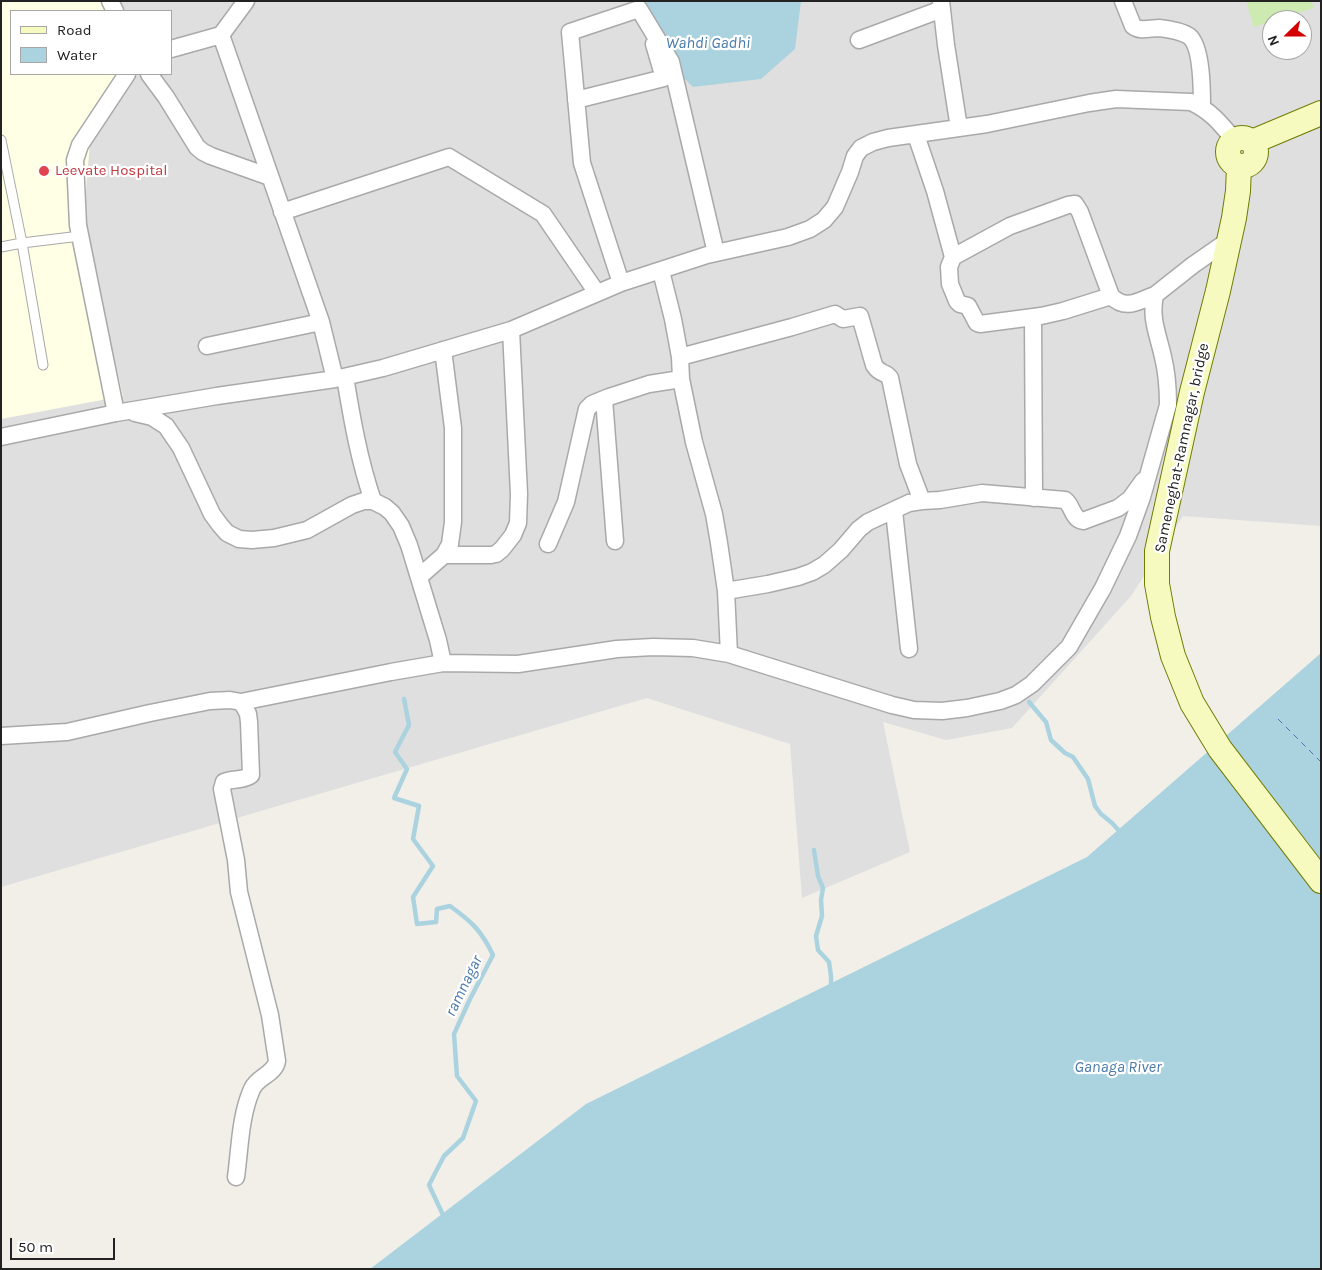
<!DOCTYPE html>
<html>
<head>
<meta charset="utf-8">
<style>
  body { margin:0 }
  #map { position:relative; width:1322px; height:1270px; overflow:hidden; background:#f2efe9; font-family:Karla,sans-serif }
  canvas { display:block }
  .frame { position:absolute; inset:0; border:2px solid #222; pointer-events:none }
  .legend { position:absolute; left:10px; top:10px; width:162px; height:65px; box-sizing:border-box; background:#fff; border:1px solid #a7a7a7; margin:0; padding:6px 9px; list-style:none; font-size:15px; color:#222 }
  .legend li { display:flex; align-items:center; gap:10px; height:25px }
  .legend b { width:25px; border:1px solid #a7a7a7 }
  .north { position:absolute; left:1262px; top:10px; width:50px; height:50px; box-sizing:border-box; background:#fff; border:1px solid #a7a7a7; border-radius:50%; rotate:248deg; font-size:14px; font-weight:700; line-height:20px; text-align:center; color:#222 }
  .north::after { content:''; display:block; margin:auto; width:18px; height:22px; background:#d40000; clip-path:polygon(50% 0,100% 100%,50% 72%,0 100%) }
  .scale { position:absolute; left:10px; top:1238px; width:105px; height:22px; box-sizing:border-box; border:2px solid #222; border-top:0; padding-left:6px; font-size:15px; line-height:18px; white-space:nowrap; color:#222; -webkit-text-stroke:4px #fff; paint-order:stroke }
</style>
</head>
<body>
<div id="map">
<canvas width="1322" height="1270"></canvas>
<div class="frame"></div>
<ul class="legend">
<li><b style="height:6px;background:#f7fabf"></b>Road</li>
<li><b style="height:14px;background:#aad3df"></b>Water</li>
</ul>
<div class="north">N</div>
<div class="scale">50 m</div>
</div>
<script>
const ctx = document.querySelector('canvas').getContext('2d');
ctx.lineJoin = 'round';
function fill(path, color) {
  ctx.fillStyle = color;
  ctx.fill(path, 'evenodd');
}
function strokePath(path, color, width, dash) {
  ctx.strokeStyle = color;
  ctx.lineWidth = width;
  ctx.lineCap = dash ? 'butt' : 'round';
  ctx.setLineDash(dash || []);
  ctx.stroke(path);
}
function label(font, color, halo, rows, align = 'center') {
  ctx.font = font + ' Karla,sans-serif';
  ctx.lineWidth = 4.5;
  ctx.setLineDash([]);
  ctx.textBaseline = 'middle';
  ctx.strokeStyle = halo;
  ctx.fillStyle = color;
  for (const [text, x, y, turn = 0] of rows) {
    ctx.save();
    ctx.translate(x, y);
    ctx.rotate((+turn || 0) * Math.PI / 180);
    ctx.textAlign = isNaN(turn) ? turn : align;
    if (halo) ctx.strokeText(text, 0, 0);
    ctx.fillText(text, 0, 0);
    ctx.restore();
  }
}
const residential = new Path2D(`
  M1 1H1321V526L1183 516 1131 596 1012 728 946 740 883 722 910 852 802 898 790 744 647 698 1 887ZM11 11H171V74H11ZM1272 20H1302V50H1272Z`);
const education = new Path2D(`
  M1 1H103L110 11H11V74H123L92 118 83 225 123 396 1 419Z`);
const grass = new Path2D(`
  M1246 1H1311L1314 8 1276 20H1272V21L1254 27Z`);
const water = new Path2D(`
  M643 1H801L795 49 761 79 693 87 660 55 642 11Z
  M1321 653V1269H370L586 1104 1087 857Z`);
const stream = new Path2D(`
  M404 699 409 725 395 752 407 769 394 798 419 806 413 839 433 866 413 897 417 924 436 922 437 909 450 906C472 922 481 930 493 955L470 999 454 1034 457 1076 476 1101 463 1138 444 1156 429 1185 444 1217
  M1029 702 1046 722 1051 740 1065 753 1073 757 1088 779 1095 806 1101 814 1112 823 1122 834
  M814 850 818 876 823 888 821 900 822 916 816 936 818 950 829 962 831 976V987`);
const ferry = new Path2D(`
  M1278 719 1321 762`);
const lane = new Path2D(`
  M1 140 22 243 43 365
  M1 247 22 243 80 236`);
const street = new Path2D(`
  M110 1 115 11
  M941 1 946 45 959 128
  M1123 1 1133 26C1140 32 1150 28 1159 28 1168 29 1181 31 1189 36 1202 46 1202 92 1202 107
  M221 35 321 322 335 379
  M859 40 942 9
  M171 49 221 35 246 1
  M149 74 166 97 197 147 203 152 211 156 270 177
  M576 100 664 78 654 44
  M916 135 935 191 953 257
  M282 212 449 157 543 214 597 293
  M661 271 673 319 680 357 681 379 694 442 714 514 719 543 726 591 729 654
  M621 283 582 163 570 32 639 9 671 62 716 253
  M1111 296 1063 311 1041 316 980 324 977 323 968 306 960 304 957 301 950 284 949 267 953 257 1010 226 1068 205 1075 204 1080 212 1111 296C1126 311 1138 301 1155 295
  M1033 317 1034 498
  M207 346 321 322
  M680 357 792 327 835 314 843 319 860 316 874 365C880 375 885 371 890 378L908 464 922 501
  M345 377C352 419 359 460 373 501
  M604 399 615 541
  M116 413 78 225 75 160 80 145 127 74
  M135 413 152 417 166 426 181 448 212 514 220 525 227 533 239 539 252 540 274 538 307 530 352 505 364 501H373L385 507 392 513 401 526 409 545 438 640 443 663
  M1 437 116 413 217 396 335 379 383 368 511 330 621 283 707 255 788 237 810 229 824 220 835 207 850 172 855 156 861 148 873 142 888 138 987 124 1089 103 1116 99 1191 102C1211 111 1221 124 1235 141
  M894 511 909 649
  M548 544 566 502 586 413 587 409 592 404 609 397 649 384 681 379
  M444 555H491L496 554 502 549 513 535 518 523 519 494 511 330
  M419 577 444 555 450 544 453 522V428L443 350
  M726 591 768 584 798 577 812 572 824 565 841 550 859 529 868 522 909 503 922 501 940 500 982 493 1065 500C1073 506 1072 519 1083 521L1118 508 1130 499 1143 481
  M241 702 391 672 443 663 518 664 617 649 653 647 693 648 729 654 892 705 914 710 942 711 967 708 1000 701 1016 695 1032 684 1069 647 1103 588 1128 536 1142 497 1168 405C1168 389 1167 373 1163 357 1158 334 1150 319 1155 295L1193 265 1229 240
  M1 736 67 732 150 713 210 701 230 700 241 702 245 708 248 714 249 722 251 775C244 781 233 778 224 782L222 789 236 860 239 892 270 1015 277 1061C275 1074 257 1077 252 1089 240 1116 240 1148 236 1177`);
const secondary = new Path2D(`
  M1228 152a14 14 0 1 1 28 0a14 14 0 1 1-28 0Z
  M1252 142 1321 113
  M1239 166 1238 191 1234 218 1218 291 1192 392 1157 551V584L1163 617 1173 656 1192 703 1220 749 1321 881`);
const markers = [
  [44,171,6,"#e0444e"]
];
const healthNames = [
  ["Leevate Hospital",55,171]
];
const streetNames = [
  ["Sameneghat-Ramnagar, bridge",1182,448,-78]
];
const waterNames = [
  ["Wahdi Gadhi",708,43],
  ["ramnagar",464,986,-64],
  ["Ganaga River",1118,1067]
];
fill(residential, '#e0dfdf');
fill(education, '#ffffe5');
fill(grass, '#cdebb0');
fill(water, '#aad3df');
strokePath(stream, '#aad3df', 4.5);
strokePath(ferry, '#4a7aab', 1, [6, 5]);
strokePath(lane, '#a9a9a9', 11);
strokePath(street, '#a9a9a9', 19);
strokePath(secondary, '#707d05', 26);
strokePath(lane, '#fff', 9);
strokePath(street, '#fff', 16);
strokePath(secondary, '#f7fabf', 24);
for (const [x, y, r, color] of markers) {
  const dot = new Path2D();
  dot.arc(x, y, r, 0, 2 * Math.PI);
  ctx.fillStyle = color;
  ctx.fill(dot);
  strokePath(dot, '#fff', 2);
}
label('15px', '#be3a42', '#fff', healthNames, 'left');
label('15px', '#222', '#fff', streetNames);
label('italic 16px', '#4a7aab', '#fff', waterNames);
</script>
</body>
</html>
